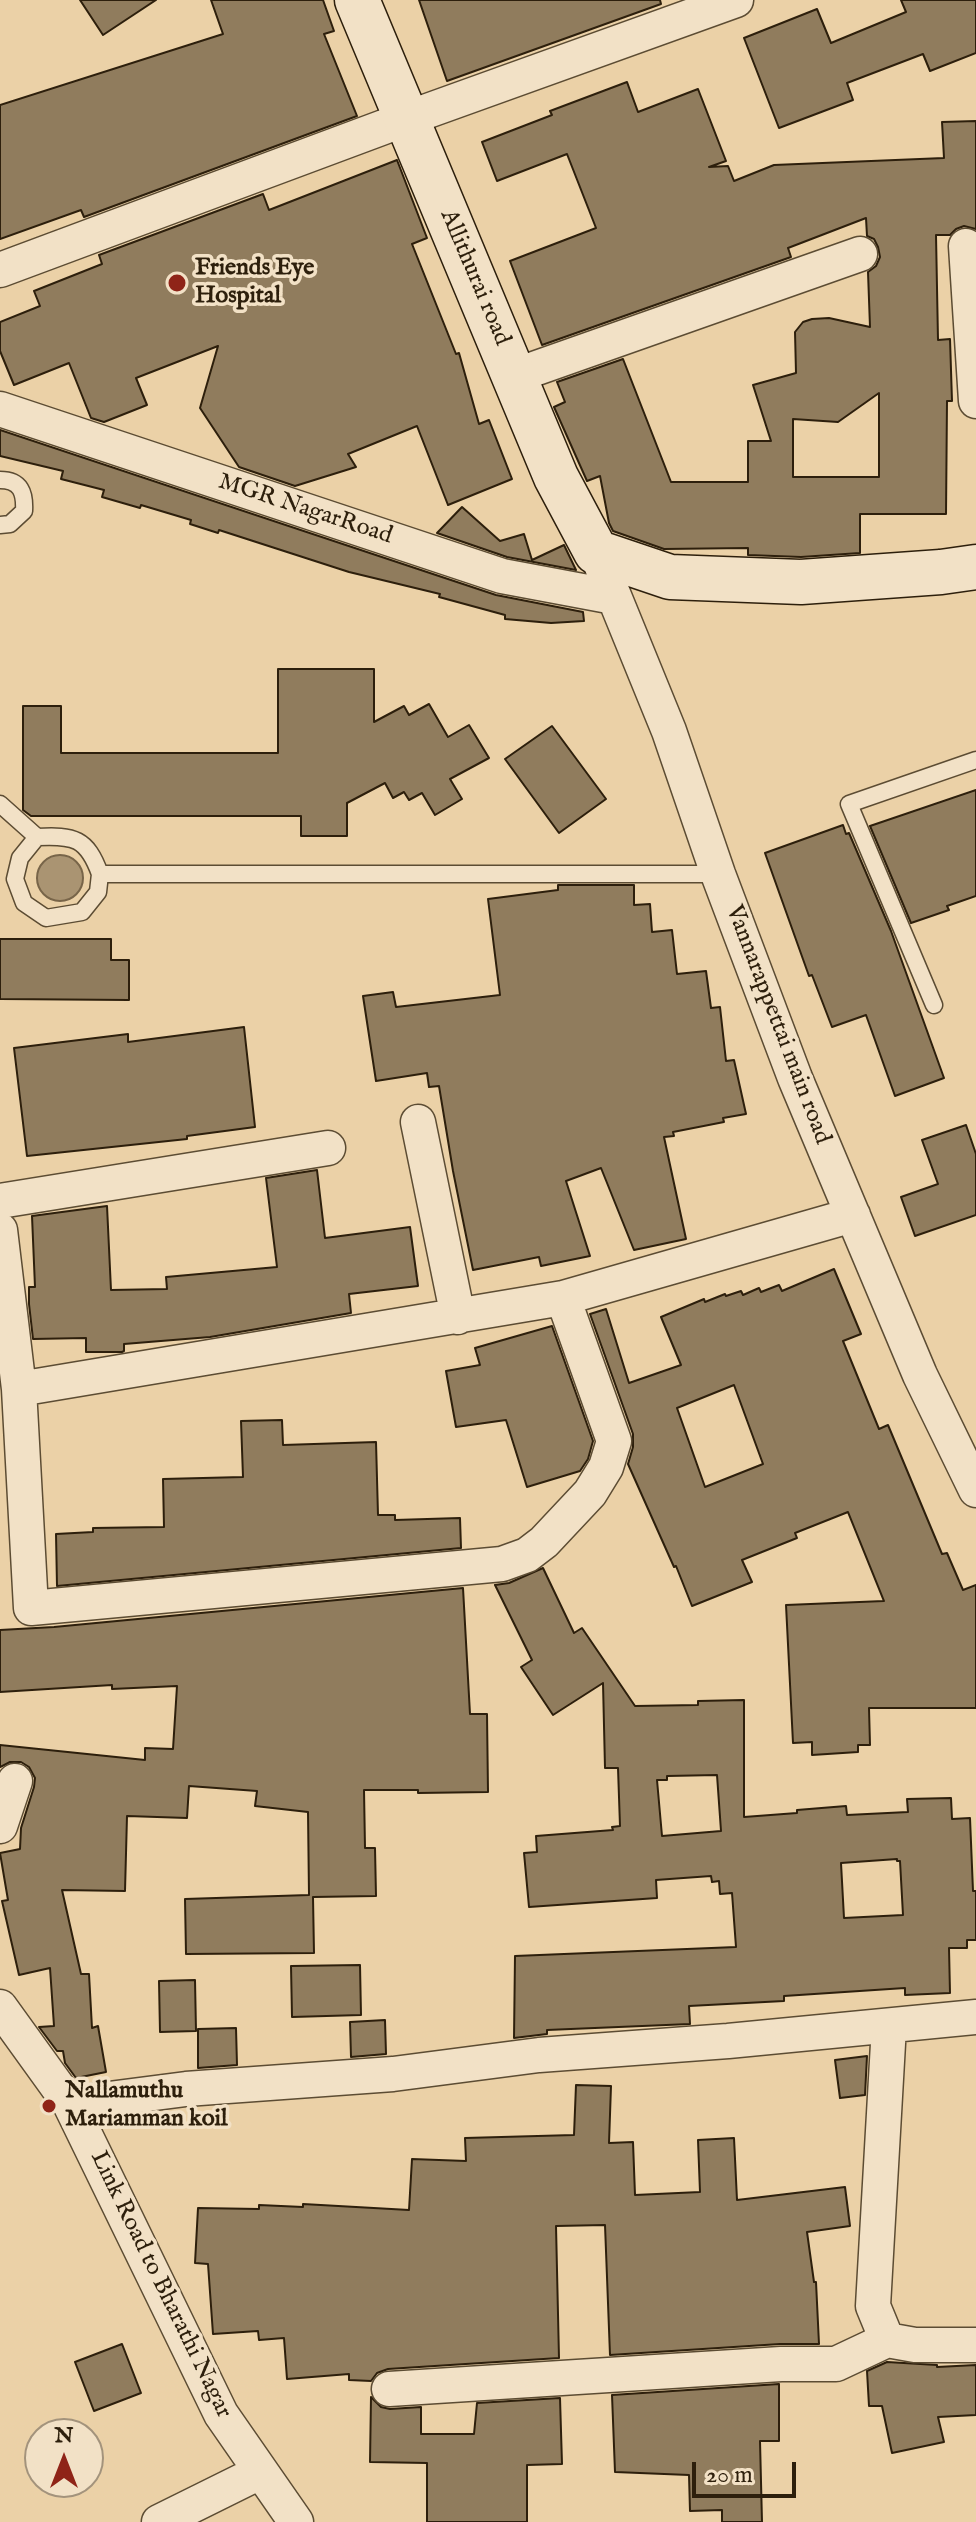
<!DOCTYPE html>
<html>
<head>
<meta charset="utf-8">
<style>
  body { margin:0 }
  #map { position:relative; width:976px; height:2522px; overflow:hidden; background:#ebd1a7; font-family:"IM FELL English",serif }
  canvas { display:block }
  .north { position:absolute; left:24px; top:2418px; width:80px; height:80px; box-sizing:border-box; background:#f2e1c6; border:2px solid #a3937c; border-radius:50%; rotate:0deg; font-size:22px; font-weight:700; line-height:32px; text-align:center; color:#2d1f0c }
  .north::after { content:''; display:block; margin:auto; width:28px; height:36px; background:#8f2418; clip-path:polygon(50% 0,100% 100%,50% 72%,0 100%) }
  .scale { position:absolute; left:692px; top:2462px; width:104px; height:36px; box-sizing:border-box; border:4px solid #2d1f0c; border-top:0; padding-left:10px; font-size:24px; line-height:28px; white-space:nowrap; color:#2d1f0c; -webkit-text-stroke:6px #f2e1c6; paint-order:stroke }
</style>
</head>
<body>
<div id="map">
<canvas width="976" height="2522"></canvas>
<div class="north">N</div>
<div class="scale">20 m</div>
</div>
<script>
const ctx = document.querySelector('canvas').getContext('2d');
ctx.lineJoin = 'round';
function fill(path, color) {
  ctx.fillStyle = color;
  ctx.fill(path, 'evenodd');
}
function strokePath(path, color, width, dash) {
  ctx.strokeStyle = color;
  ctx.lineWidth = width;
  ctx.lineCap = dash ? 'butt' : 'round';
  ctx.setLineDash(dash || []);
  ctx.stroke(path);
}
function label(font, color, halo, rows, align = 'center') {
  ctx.font = font + ' "IM FELL English",serif';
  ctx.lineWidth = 7;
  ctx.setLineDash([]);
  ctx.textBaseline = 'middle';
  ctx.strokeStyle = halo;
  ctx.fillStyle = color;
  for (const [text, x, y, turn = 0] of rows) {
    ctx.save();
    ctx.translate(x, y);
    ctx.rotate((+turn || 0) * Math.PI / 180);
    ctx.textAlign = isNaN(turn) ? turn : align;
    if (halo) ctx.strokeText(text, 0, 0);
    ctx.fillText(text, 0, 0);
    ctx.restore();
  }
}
const water = new Path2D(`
  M37 878a23 23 0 1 1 46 0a23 23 0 1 1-46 0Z`);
const building = new Path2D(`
  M80 0H156L103 35Z
  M211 0H323L334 31 324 34 357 116 84 217 81 210 0 239V105L223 34Z
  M419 0H660L661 4 447 81Z
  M901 0H976V53L930 71 923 54 847 83 853 100 779 128 744 38 817 9 831 43 906 12Z
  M627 82 638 112 698 89 726 161 709 167 728 166 734 181 774 165 944 158 942 122 976 121V229L964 226 956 229 950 235H936L938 340 950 339 952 401H947L946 514H860V553L801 557 748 555V548L664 549 613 531 609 523 600 476 587 481 554 407 565 402 557 382 623 359 671 482H748V441H771L753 385 796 373 795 332 803 322 812 319 829 318 870 327 868 272 876 266 880 257 878 247 874 239 867 236 866 218 788 248 791 257 542 345 510 261 596 228 567 154 497 181 482 142 552 115 550 111ZM879 393V477H793V419L838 422Z
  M397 160 427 238 412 244 456 354 459 353 479 424 489 420 512 479 448 505 417 426 348 454 356 467 295 486 239 467 200 408 218 346 136 378 147 405 104 422 91 418 69 363 14 385 0 351V322L40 306 34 291 102 264 99 255 263 194 269 210Z
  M0 430 496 595 583 612 584 621 551 623 505 619V615L439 597 440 594 349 572 219 530 218 533 190 524 191 520 141 505 140 508 102 497 104 490 61 479 63 471 0 456Z
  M462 507 500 541 524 534 532 560 564 545 576 570 507 557 437 533Z
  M278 669H374V722L404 706 409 715 429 704 448 737 469 725 489 758 450 779 462 799 435 815 422 793 409 800 404 792 393 798 385 783 347 803V836H301V816H31L23 810V706H61V753H278Z
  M552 726 606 799 559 833 505 759Z
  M976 790V896L947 906 949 910 911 923 870 826Z
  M843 825 846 834 849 833 891 931 944 1078 895 1096 866 1015 832 1027 812 975 809 976 765 853Z
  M558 885H634V905L650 904 652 932 672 930 677 974 706 971 711 1008 720 1007 726 1061 734 1060 746 1114 723 1118 724 1122 673 1132 674 1136 664 1137 686 1239 634 1250 601 1168 566 1181 590 1256 541 1266 539 1257 473 1270 453 1171 439 1086 429 1087 427 1073 376 1081 363 996 393 992 396 1007 500 995 488 899 558 890Z
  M0 939H111V960H129V1000L0 999Z
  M244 1027 255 1127 187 1136V1139L27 1156 14 1048 128 1034V1042Z
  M966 1125 976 1154V1215L915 1236 901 1197 938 1184 922 1140Z
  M317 1170 325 1238 410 1227 418 1286 349 1294 351 1313 210 1337 124 1344V1351L122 1352H86V1338L33 1339 29 1304V1287H35L32 1216 107 1206 111 1290 167 1289 166 1277 277 1267 266 1178Z
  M834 1269 861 1334 843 1341 879 1429 888 1425 942 1554 947 1553 963 1590 976 1585V1708H869L870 1745H858V1752L812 1755V1742L793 1743 786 1605 884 1601 848 1512 795 1533 797 1538 742 1560 752 1582 692 1606 676 1566 674 1567 628 1464 633 1447V1434L590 1314 606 1309 629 1383 681 1365 661 1317 704 1299 705 1302 725 1294 726 1296 741 1291 743 1295 759 1288 761 1292 779 1285 782 1291ZM734 1385 763 1464 705 1487 677 1408Z
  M552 1326 593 1441 588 1459 580 1471 527 1487 506 1420 456 1427 446 1371 480 1365 475 1348Z
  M282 1420 283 1445 376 1442 378 1515H395V1520L460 1518 461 1548 57 1586 56 1534 93 1532V1528L164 1527 163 1479 243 1477 241 1421Z
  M543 1568 574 1633 582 1628 635 1706 698 1705V1701L744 1700V1817L797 1813V1810L846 1806 847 1815 908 1812 907 1799 951 1798 952 1819 970 1818 973 1891H976V1940H967V1948H949L950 1993 905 1995V1988L784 1996V2001L689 2006 690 2024 547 2030V2034L514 2038 515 1956 736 1947 732 1893 720 1894 719 1881 712 1882 711 1876 656 1880 657 1898 529 1907 524 1853 537 1852 536 1836 613 1830 612 1827 620 1826 618 1768H605L603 1683 553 1715 521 1667 532 1660 495 1585 509 1583ZM717 1775 721 1831 662 1836 657 1780H667V1776ZM897 1859V1861H900L903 1915 844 1918 841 1863Z
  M463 1588 470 1714H487L488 1792 418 1793V1790H364L365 1848H375L376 1896 313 1897 314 1953 186 1954 185 1899 309 1895 308 1812 255 1806 257 1791 189 1786 187 1818 127 1816 125 1891 62 1890 81 1974H89L92 2028 98 2026 106 2072 76 2078 65 2063 63 2051H57L39 2027 54 2026 50 1968 19 1975 2 1901 8 1900 0 1853 20 1849 21 1828 34 1787 35 1778 29 1767 21 1762H10L0 1767V1745L145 1760V1748L173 1749 177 1686 112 1689V1685L0 1692V1630L54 1627Z
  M360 1965 361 2015 292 2017 291 1966Z
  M195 1980 196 2031 160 2032 159 1981Z
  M385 2020 386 2054 351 2057 350 2022Z
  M236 2028 237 2065 198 2068V2029Z
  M867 2056 865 2095 840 2098 835 2060Z
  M576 2085 611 2086 609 2143 633 2142 635 2195 700 2192 698 2140 734 2138 737 2200 845 2187 850 2226 807 2232 814 2282H816L819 2344H780L610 2355 605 2225 556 2226 559 2358 388 2369 377 2373 371 2381 349 2380V2374L287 2379 284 2338 259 2340 258 2331 213 2334 208 2264 195 2263 198 2208 259 2209V2205L303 2207V2204L409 2210 412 2159 466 2161 465 2138 574 2135Z
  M122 2344 141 2393 94 2411 75 2362Z
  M887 2362 937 2365V2367L976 2365V2415L938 2417 944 2442 892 2453 882 2406H869L867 2371Z
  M779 2384V2441H760L762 2522H722V2510L690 2511 689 2475 615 2472 612 2395Z
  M371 2397 381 2407 390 2409 421 2407V2434H474L477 2403 560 2398 562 2464 527 2465V2522H427V2463L370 2462Z`);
const lane = new Path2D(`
  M0 480C21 480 25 493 24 511L10 524 0 525
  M0 804 37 837
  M100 874C87 838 74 835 37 837L20 858 15 879 24 903 46 918 82 912 98 892 100 874H718
  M934 1005 849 804 976 760`);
const street = new Path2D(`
  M966 246 976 401
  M0 270 408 118 736 0
  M514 376 860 254
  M0 409 502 576 614 597
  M596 552 669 731 718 874 795 1078 920 1375 976 1490
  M418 1122 458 1317
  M0 1201 328 1148
  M0 1230 19 1389 563 1298 853 1215
  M19 1389 31 1608 502 1564 527 1555 544 1542 590 1493 606 1467 614 1441 563 1298
  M0 1826 15 1781
  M0 2007 70 2104 221 2414 296 2522
  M889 2026 873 2306 887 2340 915 2345H976
  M70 2104 186 2089 393 2074 539 2055 728 2041 976 2017
  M389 2389 781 2364H836L887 2340
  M159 2522 260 2472`);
const secondary = new Path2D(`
  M357 0 556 477 596 552 670 577 801 582 941 572 976 567`);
const markers = [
  [177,283,10,"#8f2418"],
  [49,2106,8,"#8f2418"]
];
const poiNames = [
  ["Friends Eye",195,269],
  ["Hospital",195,297],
  ["Nallamuthu",65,2092],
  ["Mariamman koil",65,2120]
];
const streetNames = [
  ["Allithurai road",474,278,67],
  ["MGR NagarRoad",305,510,18],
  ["Vannarappettai main road",777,1025,69],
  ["Link Road to Bharathi Nagar",160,2285,64]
];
fill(water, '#aa9472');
strokePath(water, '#786549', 2);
fill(building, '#907c5d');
strokePath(building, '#2d1f0c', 2);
strokePath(lane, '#5c4c33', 19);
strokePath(street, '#5c4c33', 37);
strokePath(secondary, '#2d1f0c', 47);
strokePath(lane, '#f2e1c6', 16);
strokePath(street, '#f2e1c6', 34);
strokePath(secondary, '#f2e1c6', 44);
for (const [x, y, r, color] of markers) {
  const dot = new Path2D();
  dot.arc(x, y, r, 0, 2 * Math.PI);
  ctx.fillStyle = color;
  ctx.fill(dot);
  strokePath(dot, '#f2e1c6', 3);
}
label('bold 24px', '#2d1f0c', '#f2e1c6', poiNames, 'left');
label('24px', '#2d1f0c', '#f2e1c6', streetNames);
</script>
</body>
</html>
